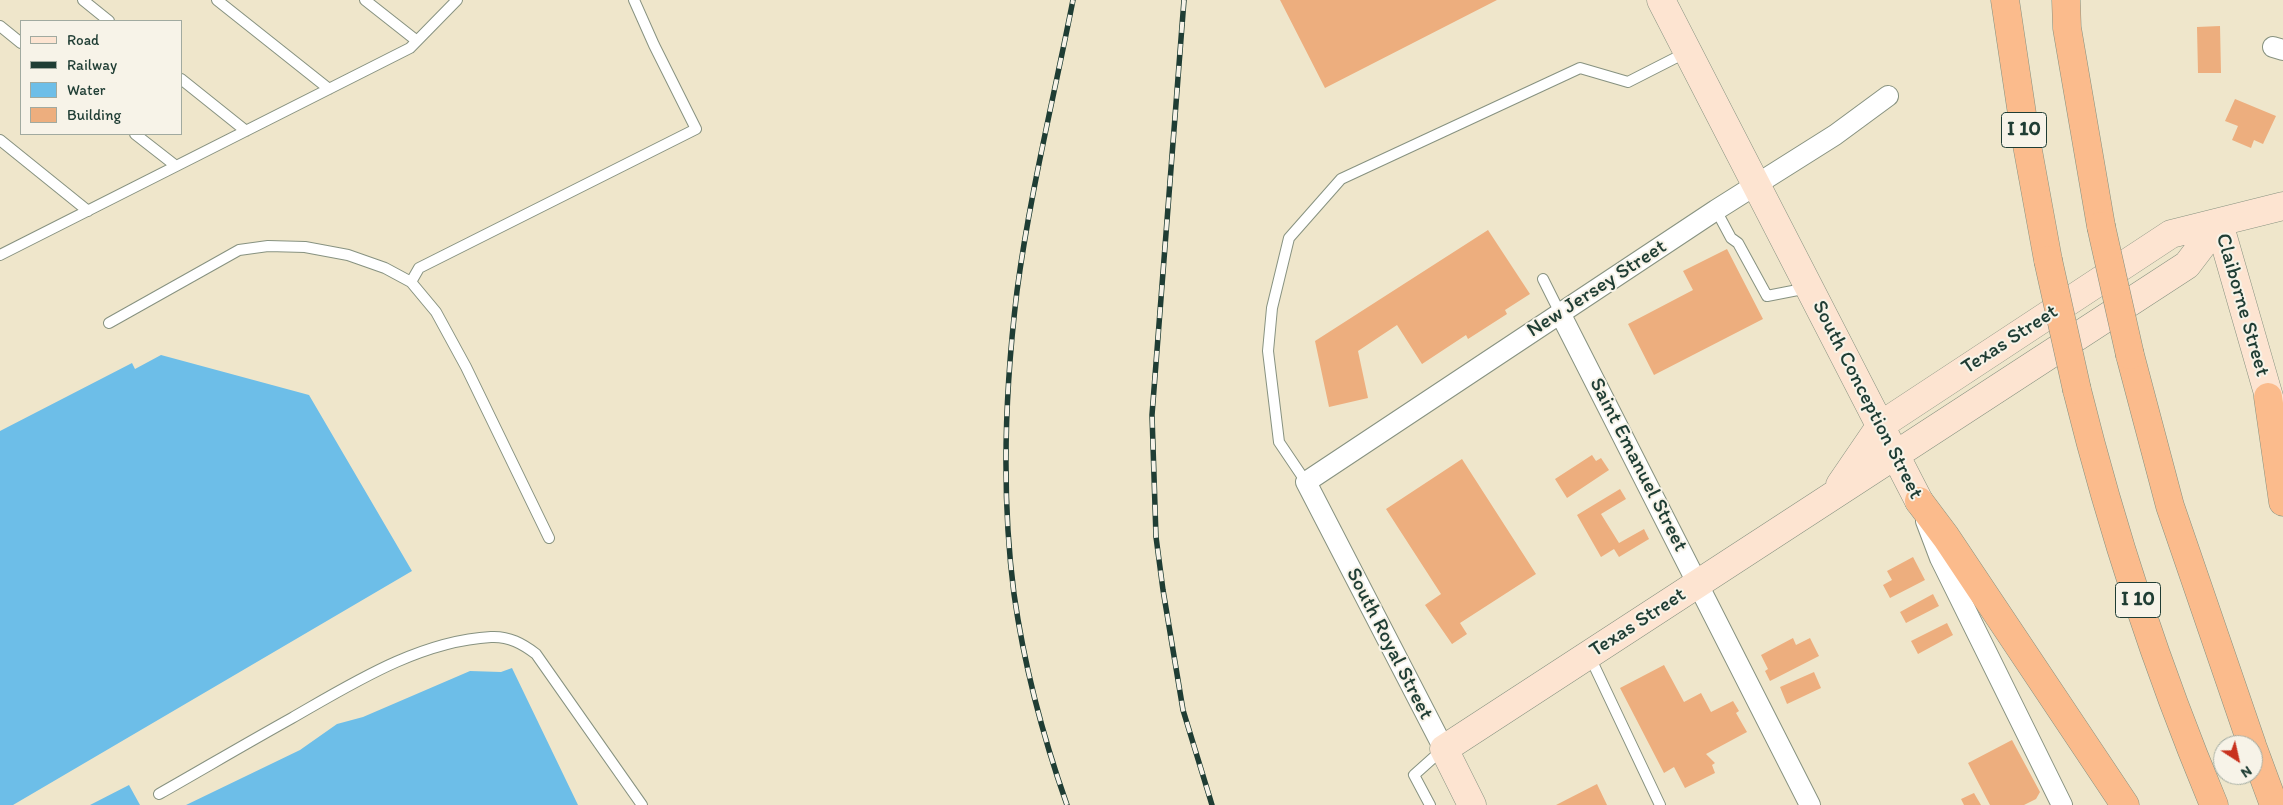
<!DOCTYPE html>
<html>
<head>
<meta charset="utf-8">
<style>
  body { margin:0 }
  #map { position:relative; width:2283px; height:805px; overflow:hidden; background:#efe6cb; font-family:Itim,sans-serif }
  canvas { display:block }
  .legend { position:absolute; left:20px; top:20px; width:162px; height:115px; box-sizing:border-box; background:#f7f3e8; border:1px solid #a1aaa0; margin:0; padding:6px 9px; list-style:none; font-size:15px; color:#1f3d34 }
  .legend li { display:flex; align-items:center; gap:10px; height:25px }
  .legend b { width:25px; border:1px solid #a1aaa0 }
  .north { position:absolute; left:2213px; top:735px; width:50px; height:50px; box-sizing:border-box; background:#f7f3e8; border:1px solid #a1aaa0; border-radius:50%; rotate:145deg; font-size:14px; font-weight:700; line-height:20px; text-align:center; color:#1f3d34 }
  .north::after { content:''; display:block; margin:auto; width:18px; height:22px; background:#c8321e; clip-path:polygon(50% 0,100% 100%,50% 72%,0 100%) }
</style>
</head>
<body>
<div id="map">
<canvas width="2283" height="805"></canvas>
<ul class="legend">
<li><b style="height:6px;background:#fde4d1"></b>Road</li>
<li><b style="height:6px;background:#1f3d34"></b>Railway</li>
<li><b style="height:14px;background:#6dbee8"></b>Water</li>
<li><b style="height:14px;background:#edae7e"></b>Building</li>
</ul>
<div class="north">N</div>
</div>
<script>
const ctx = document.querySelector('canvas').getContext('2d');
ctx.lineJoin = 'round';
function fill(path, color) {
  ctx.fillStyle = color;
  ctx.fill(path, 'evenodd');
}
function strokePath(path, color, width, dash) {
  ctx.strokeStyle = color;
  ctx.lineWidth = width;
  ctx.lineCap = dash ? 'butt' : 'round';
  ctx.setLineDash(dash || []);
  ctx.stroke(path);
}
function label(font, color, halo, rows, align = 'center') {
  ctx.font = font + ' Itim,sans-serif';
  ctx.lineWidth = 4;
  ctx.setLineDash([]);
  ctx.textBaseline = 'middle';
  ctx.strokeStyle = halo;
  ctx.fillStyle = color;
  for (const [text, x, y, turn = 0] of rows) {
    ctx.save();
    ctx.translate(x, y);
    ctx.rotate((+turn || 0) * Math.PI / 180);
    ctx.textAlign = isNaN(turn) ? turn : align;
    if (halo) ctx.strokeText(text, 0, 0);
    ctx.fillText(text, 0, 0);
    ctx.restore();
  }
}
const water = new Path2D(`
  M161 355 309 395 412 571 13 805H0V431L132 363 135 369Z
  M512 668 578 805H186L300 750 337 724 363 717 470 671 501 672Z
  M129 785 140 805H90Z`);
const building = new Path2D(`
  M1280 0H1497L1325 88Z
  M2220 26 2221 73H2198L2197 27Z
  M2235 99 2276 116 2263 144 2254 140 2251 148 2232 140 2238 126 2225 121Z
  M1488 230 1530 294 1505 310 1507 314 1468 339 1466 335 1422 364 1397 325 1358 351 1368 398 1329 407 1315 341Z
  M1727 249 1763 319 1654 375 1628 324 1693 290 1683 271Z
  M1592 455 1596 461 1601 458 1609 470 1567 498 1555 479Z
  M1462 459 1536 574 1460 623 1467 634 1452 644 1425 605 1441 594 1386 509Z
  M1620 489 1626 499 1601 514 1619 543 1644 529 1649 539 1619 557 1614 549 1601 557 1577 515Z
  M1913 557 1925 580 1890 598 1883 585 1892 580 1887 571Z
  M1933 594 1939 606 1906 623 1900 612Z
  M1947 623 1953 635 1918 654 1911 641Z
  M1793 638 1796 645 1810 638 1819 656 1770 681 1765 671 1768 669 1761 655Z
  M1664 665 1684 702 1701 693 1711 712 1733 701 1739 711 1736 713 1747 732 1706 754 1715 763 1712 765 1715 773 1685 788 1674 767 1664 773 1620 688Z
  M1814 672 1821 688 1787 704 1780 687Z
  M2012 740 2040 792 2036 799 2024 805H1990L1968 763Z
  M1597 784 1607 805H1556Z
  M1974 793 1981 805H1964L1961 799Z`);
const lane = new Path2D(`
  M83 0 109 21
  M217 0 329 89
  M365 0 417 41
  M0 26 21 43
  M181 79 246 131
  M135 134 176 166
  M0 140 88 211
  M1716 210 1731 238 1738 243 1767 296 1808 288
  M0 255 410 48 457 0
  M1543 279 1560 313
  M411 282 419 268 696 129 654 45 634 0
  M109 323 239 250 268 246 305 247 348 255 385 268 411 282 436 312 466 367 549 538
  M1306 482 1279 442 1268 351 1272 308 1289 238 1341 179 1580 68 1628 82 1687 52
  M1590 657 1660 805
  M159 794C203 769 247 743 292 718 353 683 419 641 491 637 509 636 523 644 536 654L642 805
  M1430 805 1414 775 1442 750`);
const street = new Path2D(`
  M2273 47 2283 50
  M1560 313 1810 805
  M1926 521 1940 558 2062 805
  M1444 749 1306 482 1716 210 1835 135 1888 96`);
const secondary = new Path2D(`
  M1661 0 1919 501
  M2219 223 2276 421
  M1840 485 1881 425 2171 234 2283 206
  M1472 805 1444 749 2187 265 2219 223`);
const highway = new Path2D(`
  M2005 0 2025 134 2048 260
  M2066 0 2067 28 2101 226
  M2130 355 2170 506 2252 745
  M2077 390C2112 531 2158 671 2214 805
  M2268 397 2283 502
  M1919 501 1946 537 2125 805
  M2253 748 2274 805`);
const rail = new Path2D(`
  M1184 0 1152 415 1156 537 1163 590 1183 710 1212 805
  M1067 805C1043 737 1024 665 1014 594 1001 494 1005 390 1017 291 1030 193 1054 97 1073 0`);
const highwayBridge = new Path2D(`
  M2101 226 2130 355
  M2048 260 2077 390`);
const shields = [
  [2024,130,45],
  [2138,600,45]
];
const shieldNames = [
  ["I 10",2024,130],
  ["I 10",2138,600]
];
const streetNames = [
  ["New Jersey Street",1597,289,-33],
  ["Claiborne Street",2242,305,74],
  ["Texas Street",2010,340,-33],
  ["South Conception Street",1867,400,63],
  ["Saint Emanuel Street",1638,465,63],
  ["Texas Street",1638,623,-33],
  ["South Royal Street",1389,644,63]
];
fill(water, '#6dbee8');
fill(building, '#edae7e');
strokePath(lane, '#879280', 12);
strokePath(street, '#879280', 22);
strokePath(secondary, '#879280', 29);
strokePath(highway, '#879280', 29);
strokePath(lane, '#fff', 10);
strokePath(street, '#fff', 20);
strokePath(secondary, '#fde4d1', 28);
strokePath(highway, '#fbbb8c', 28);
strokePath(rail, '#1f3d34', 5.5);
strokePath(rail, '#f7f3e8', 4, [11]);
strokePath(highwayBridge, '#879280', 29, []);
strokePath(highwayBridge, '#fbbb8c', 28);
for (const [x, y, w] of shields) {
  const box = new Path2D();
  box.roundRect(x - w / 2, y - 17.5, w, 35, 4);
  ctx.fillStyle = '#f7f3e8';
  ctx.fill(box);
  strokePath(box, '#1f3d34', 1);
}
label('bold 20px', '#1f3d34', null, shieldNames);
label('21px', '#1f3d34', '#f7f3e8', streetNames);
</script>
</body>
</html>
